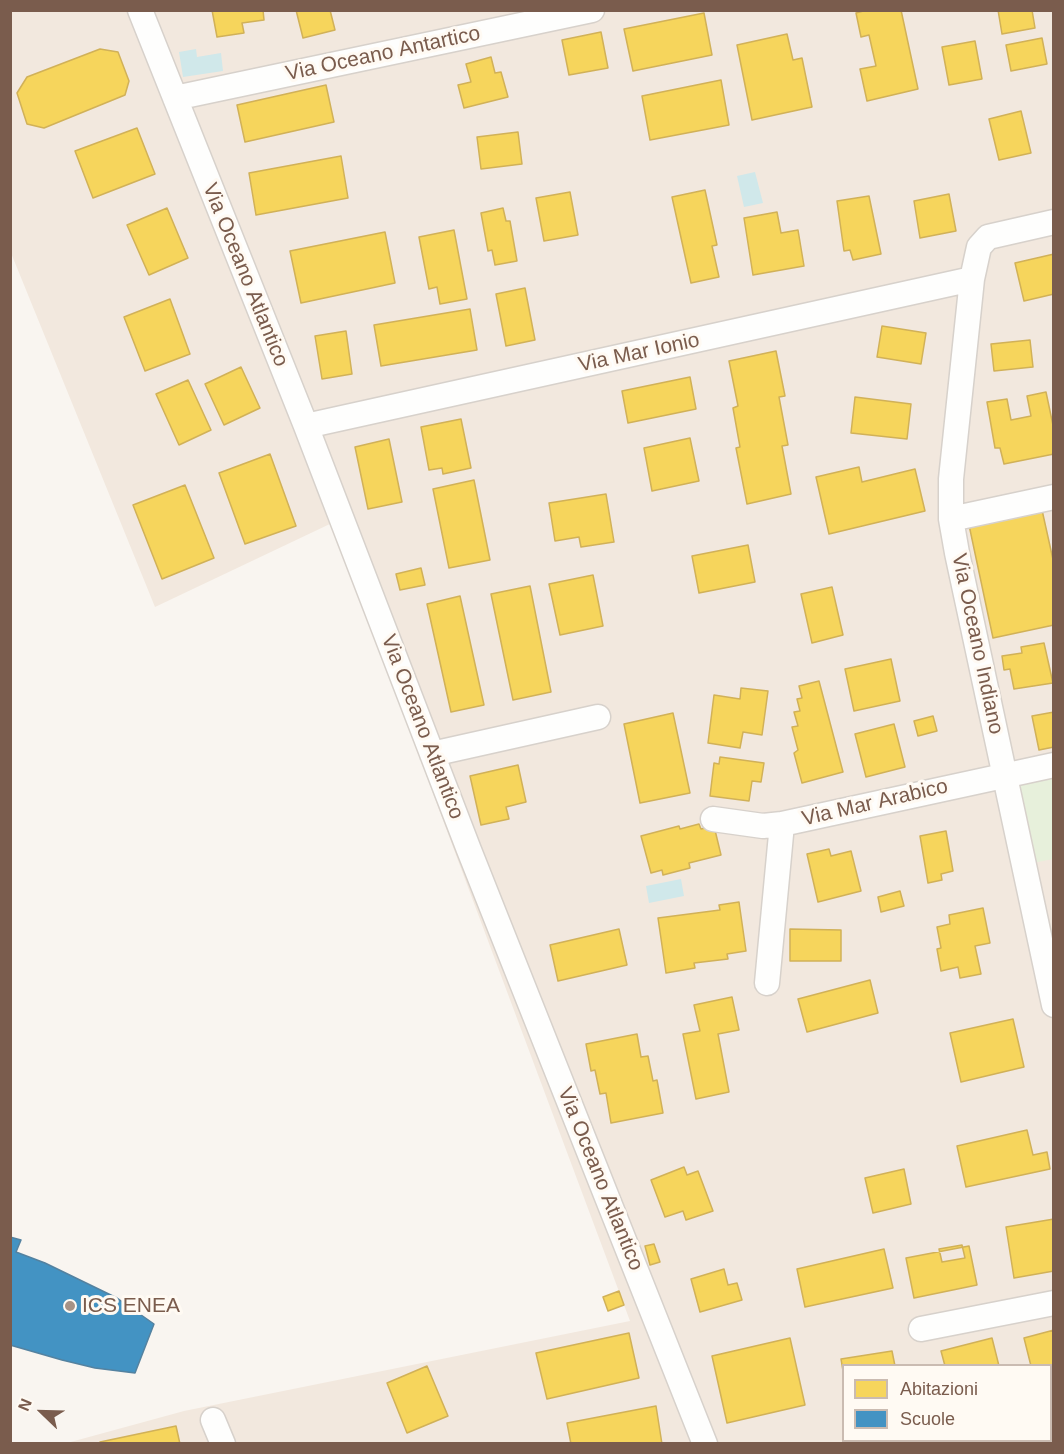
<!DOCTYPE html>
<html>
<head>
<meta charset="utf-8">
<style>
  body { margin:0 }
  #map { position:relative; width:1064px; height:1454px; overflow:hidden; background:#f9f5f0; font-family:Arial,sans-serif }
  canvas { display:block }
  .frame { position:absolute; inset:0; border:12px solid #7a5c4d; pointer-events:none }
  .legend { position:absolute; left:842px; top:1364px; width:210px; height:78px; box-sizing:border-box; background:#fffaf3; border:2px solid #cabbb1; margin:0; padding:8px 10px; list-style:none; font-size:18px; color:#7a5c4d }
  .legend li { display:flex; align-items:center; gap:12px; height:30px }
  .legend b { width:30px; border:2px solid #cabbb1 }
  .north { position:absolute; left:12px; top:1382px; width:60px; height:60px; -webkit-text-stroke:4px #fffaf3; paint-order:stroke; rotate:293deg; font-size:16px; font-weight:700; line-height:24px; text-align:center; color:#7a5c4d }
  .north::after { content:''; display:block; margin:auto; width:21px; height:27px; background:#7a5c4d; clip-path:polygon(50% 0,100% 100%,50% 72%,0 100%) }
</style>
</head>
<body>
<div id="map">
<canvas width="1064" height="1454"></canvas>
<div class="frame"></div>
<ul class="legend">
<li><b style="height:16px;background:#f6d55c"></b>Abitazioni</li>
<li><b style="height:16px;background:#4393c3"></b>Scuole</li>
</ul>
<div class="north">N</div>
</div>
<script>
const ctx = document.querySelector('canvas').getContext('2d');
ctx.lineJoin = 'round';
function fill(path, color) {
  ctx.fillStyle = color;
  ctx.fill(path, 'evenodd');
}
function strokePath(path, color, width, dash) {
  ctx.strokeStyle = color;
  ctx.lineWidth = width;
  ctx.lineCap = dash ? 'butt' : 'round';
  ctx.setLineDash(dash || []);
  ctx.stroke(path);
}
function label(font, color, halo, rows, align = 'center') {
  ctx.font = font + ' Arial,sans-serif';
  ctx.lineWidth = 6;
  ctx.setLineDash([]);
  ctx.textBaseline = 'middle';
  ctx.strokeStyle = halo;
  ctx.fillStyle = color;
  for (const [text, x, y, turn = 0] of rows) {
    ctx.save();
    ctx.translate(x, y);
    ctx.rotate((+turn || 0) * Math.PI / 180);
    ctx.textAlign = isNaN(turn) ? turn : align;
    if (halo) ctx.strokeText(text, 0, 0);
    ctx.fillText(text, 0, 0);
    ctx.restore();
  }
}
const residential = new Path2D(`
  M10 11H1053V1443H67L184 1411 630 1321 332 523 155 607 11 253ZM844 1366H1050V1440H844Z`);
const green = new Path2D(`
  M1053 777V859L1033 863 1016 785Z`);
const water = new Path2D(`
  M196 49 197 57 221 53 223 71 183 77 179 52Z
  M755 172 763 203 744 207 737 176Z
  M681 879 684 896 649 903 646 886Z`);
const homes = new Path2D(`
  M212 10H263L264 20 242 23 244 33 217 37Z
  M296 10H330L335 30 303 38Z
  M867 10H901L918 89 867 101 860 69 876 66 869 35 861 37 856 13Z
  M998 10H1032L1035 28 1002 34Z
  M704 13 712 55 633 71 624 29Z
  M601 32 608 68 569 75 562 40Z
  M787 34 793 60 802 58 812 107 752 120 737 45Z
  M1042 38 1047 64 1011 71 1006 45Z
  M975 41 982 79 949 85 942 47Z
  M100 49 118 52 129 81 125 95 44 128 27 124 17 93 27 77Z
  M491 57 495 73 501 72 508 97 464 108 458 85 471 82 466 64Z
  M721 80 729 125 650 140 642 96Z
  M326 85 334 122 245 142 237 105Z
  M1021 111 1031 153 999 160 989 119Z
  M137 128 155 174 93 198 75 151Z
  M518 132 522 164 481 169 477 137Z
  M341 156 348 198 256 215 249 173Z
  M705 190 717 245 712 246 719 277 691 283 672 197Z
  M570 192 578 235 544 241 536 198Z
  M949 194 956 231 920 238 914 201Z
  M869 196 881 254 853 260 850 250 844 251 837 201Z
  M167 208 188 258 149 275 127 225Z
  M503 208 506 221H510L517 261 495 265 492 250 488 251 481 213Z
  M777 212 781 233 798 230 804 266 753 275 744 218Z
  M454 230 467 299 440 304 437 287 429 289 419 237Z
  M385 232 395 283 301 303 290 251Z
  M1054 254V294L1024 301 1015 263Z
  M525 288 535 340 506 346 496 294Z
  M170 299 190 354 145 371 124 317Z
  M470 309 477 350 381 366 374 325Z
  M882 326 926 333 921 364 877 357Z
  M346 331 352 374 322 379 315 336Z
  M1030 340 1033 367 994 371 991 344Z
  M776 351 785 396 779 397 788 445 782 446 791 494 747 504 736 448 740 447 733 408 738 406 729 361Z
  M241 367 260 408 224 425 205 384Z
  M690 377 696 409 628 423 622 391Z
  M188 380 211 430 179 445 156 394Z
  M1046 392 1054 430V454L1004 464 1000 448H995L987 402 1007 399 1011 420 1031 416 1027 396Z
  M855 397 911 404 907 439 851 433Z
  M461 419 471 468 443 474 442 468 429 470 421 427Z
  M690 438 699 481 652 491 644 448Z
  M389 439 402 502 368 509 355 447Z
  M270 454 296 526 245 544 219 473Z
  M859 467 862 482 915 469 925 511 829 534 816 477Z
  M474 480 490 560 449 568 433 489Z
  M185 485 214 558 162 579 133 505Z
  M606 494 614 542 581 547 579 537 555 541 549 503Z
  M1042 510 1054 564V625L993 638 969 525Z
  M748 545 755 582 699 593 692 556Z
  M421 568 425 585 400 590 396 574Z
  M593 575 603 626 560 635 549 584Z
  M530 586 551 692 513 700 491 594Z
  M832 587 843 635 812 643 801 594Z
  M460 596 484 705 451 712 427 604Z
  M1044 643 1053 683 1014 689 1010 669 1004 670 1002 656 1022 653 1021 647Z
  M891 659 900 701 854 711 845 669Z
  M819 681 843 772 802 783 794 753 798 750 792 727 798 726 794 712 800 711 797 699 802 698 799 686Z
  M741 688 768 691 762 735 743 732 740 748 708 743 714 695 740 699Z
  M1054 712V747L1039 750 1032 716Z
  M673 713 690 793 640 803 624 724Z
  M933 716 937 731 918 736 914 721Z
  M894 724 905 767 866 777 855 734Z
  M720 757 764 763 761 782 752 781 749 801 710 796 714 763 719 764Z
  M518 765 526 802 506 807 509 819 481 825 470 776Z
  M699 824 701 829 714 826 721 855 689 863 690 868 663 875 662 870 651 873 641 836 679 826 680 829Z
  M946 831 953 871 941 874 942 880 928 883 920 836Z
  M829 849 831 856 851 851 861 891 818 902 807 854Z
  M900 891 904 906 881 912 878 897Z
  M739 902 746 951 727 954 728 959 694 963 695 968 666 973 658 918 720 910 719 905Z
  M983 908 990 943 975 946 981 974 960 978 958 967 941 971 937 949 941 948 937 927 950 924 949 915Z
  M619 929 627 965 558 981 550 945Z
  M790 929 841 930V961H790Z
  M870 980 878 1013 807 1032 798 999Z
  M732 997 739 1030 718 1034 729 1092 696 1099 683 1034 700 1031 694 1005Z
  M1013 1019 1024 1067 961 1082 950 1033Z
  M637 1034 641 1057 648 1056 653 1081 657 1080 663 1113 611 1123 606 1093 600 1094 595 1070 591 1071 586 1044Z
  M1027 1130 1033 1155 1047 1152 1050 1169 966 1187 957 1146Z
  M684 1167 687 1175 698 1171 713 1211 686 1220 683 1211 665 1217 651 1180Z
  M904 1169 911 1204 873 1213 865 1178Z
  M1054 1219V1271L1014 1278 1006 1227Z
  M654 1244 660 1262 650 1265 645 1246Z
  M962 1245 965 1258 942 1262 939 1249Z
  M969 1246 977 1285 914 1298 906 1258Z
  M884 1249 893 1288 805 1307 797 1269Z
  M724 1269 728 1285 737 1283 742 1300 700 1312 691 1279Z
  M619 1291 624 1305 608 1311 603 1297Z
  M1054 1330V1376H1050V1366H1031L1024 1338Z
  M629 1333 639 1378 547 1399 536 1353Z
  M790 1338 805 1405 727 1423 712 1356Z
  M992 1338 999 1366H945L941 1351Z
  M892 1351 895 1366H844V1377L841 1359Z
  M427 1366 448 1416 407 1433 387 1383Z
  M656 1406 662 1444H571L567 1423Z
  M1051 1418H1054V1444H948L959 1440H1012V1443L1022 1440H1050V1428L1053 1427Z
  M176 1426 180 1444H101L100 1442Z`);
const schools = new Path2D(`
  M10 1237 21 1240 16 1252 45 1263 117 1298 154 1324 135 1373 95 1368 62 1360 10 1345Z`);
const minor = new Path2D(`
  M140 10 306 426 469 850 705 1444
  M175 98 592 10
  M1054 222 988 237 979 247 972 279 951 479V519L957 553 1054 1005
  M306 426 972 279
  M951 519 1054 497
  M432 754 598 717
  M713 819 763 826 782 824
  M767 983 782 824 1054 765
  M921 1329 1054 1303
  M213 1420 223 1444`);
const markers = [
  [70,1306,6,"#a69286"]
];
const streetNames = [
  ["Via Oceano Antartico",383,54,-12],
  ["Via Oceano Atlantico",245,275,68],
  ["Via Mar Ionio",639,353,-12],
  ["Via Oceano Indiano",977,644,78],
  ["Via Oceano Atlantico",422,727,69],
  ["Via Mar Arabico",875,803,-13],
  ["Via Oceano Atlantico",600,1179,68]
];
const poiNames = [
  ["ICS ENEA",82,1306]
];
fill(residential, '#f2e8de');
fill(green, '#e7f0db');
fill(water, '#d0e8ea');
fill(homes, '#f6d55c');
strokePath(homes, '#d1b158', 1.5);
fill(schools, '#4393c3');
strokePath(schools, '#5482a0', 1.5);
strokePath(minor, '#d7d1cb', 27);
strokePath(minor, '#fefefd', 24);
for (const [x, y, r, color] of markers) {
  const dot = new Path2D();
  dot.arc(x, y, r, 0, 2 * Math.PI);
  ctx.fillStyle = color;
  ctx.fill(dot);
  strokePath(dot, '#fffaf3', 2);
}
label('21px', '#7a5c4d', '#fffaf3', streetNames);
label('21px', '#7a5c4d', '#fffaf3', poiNames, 'left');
</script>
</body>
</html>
